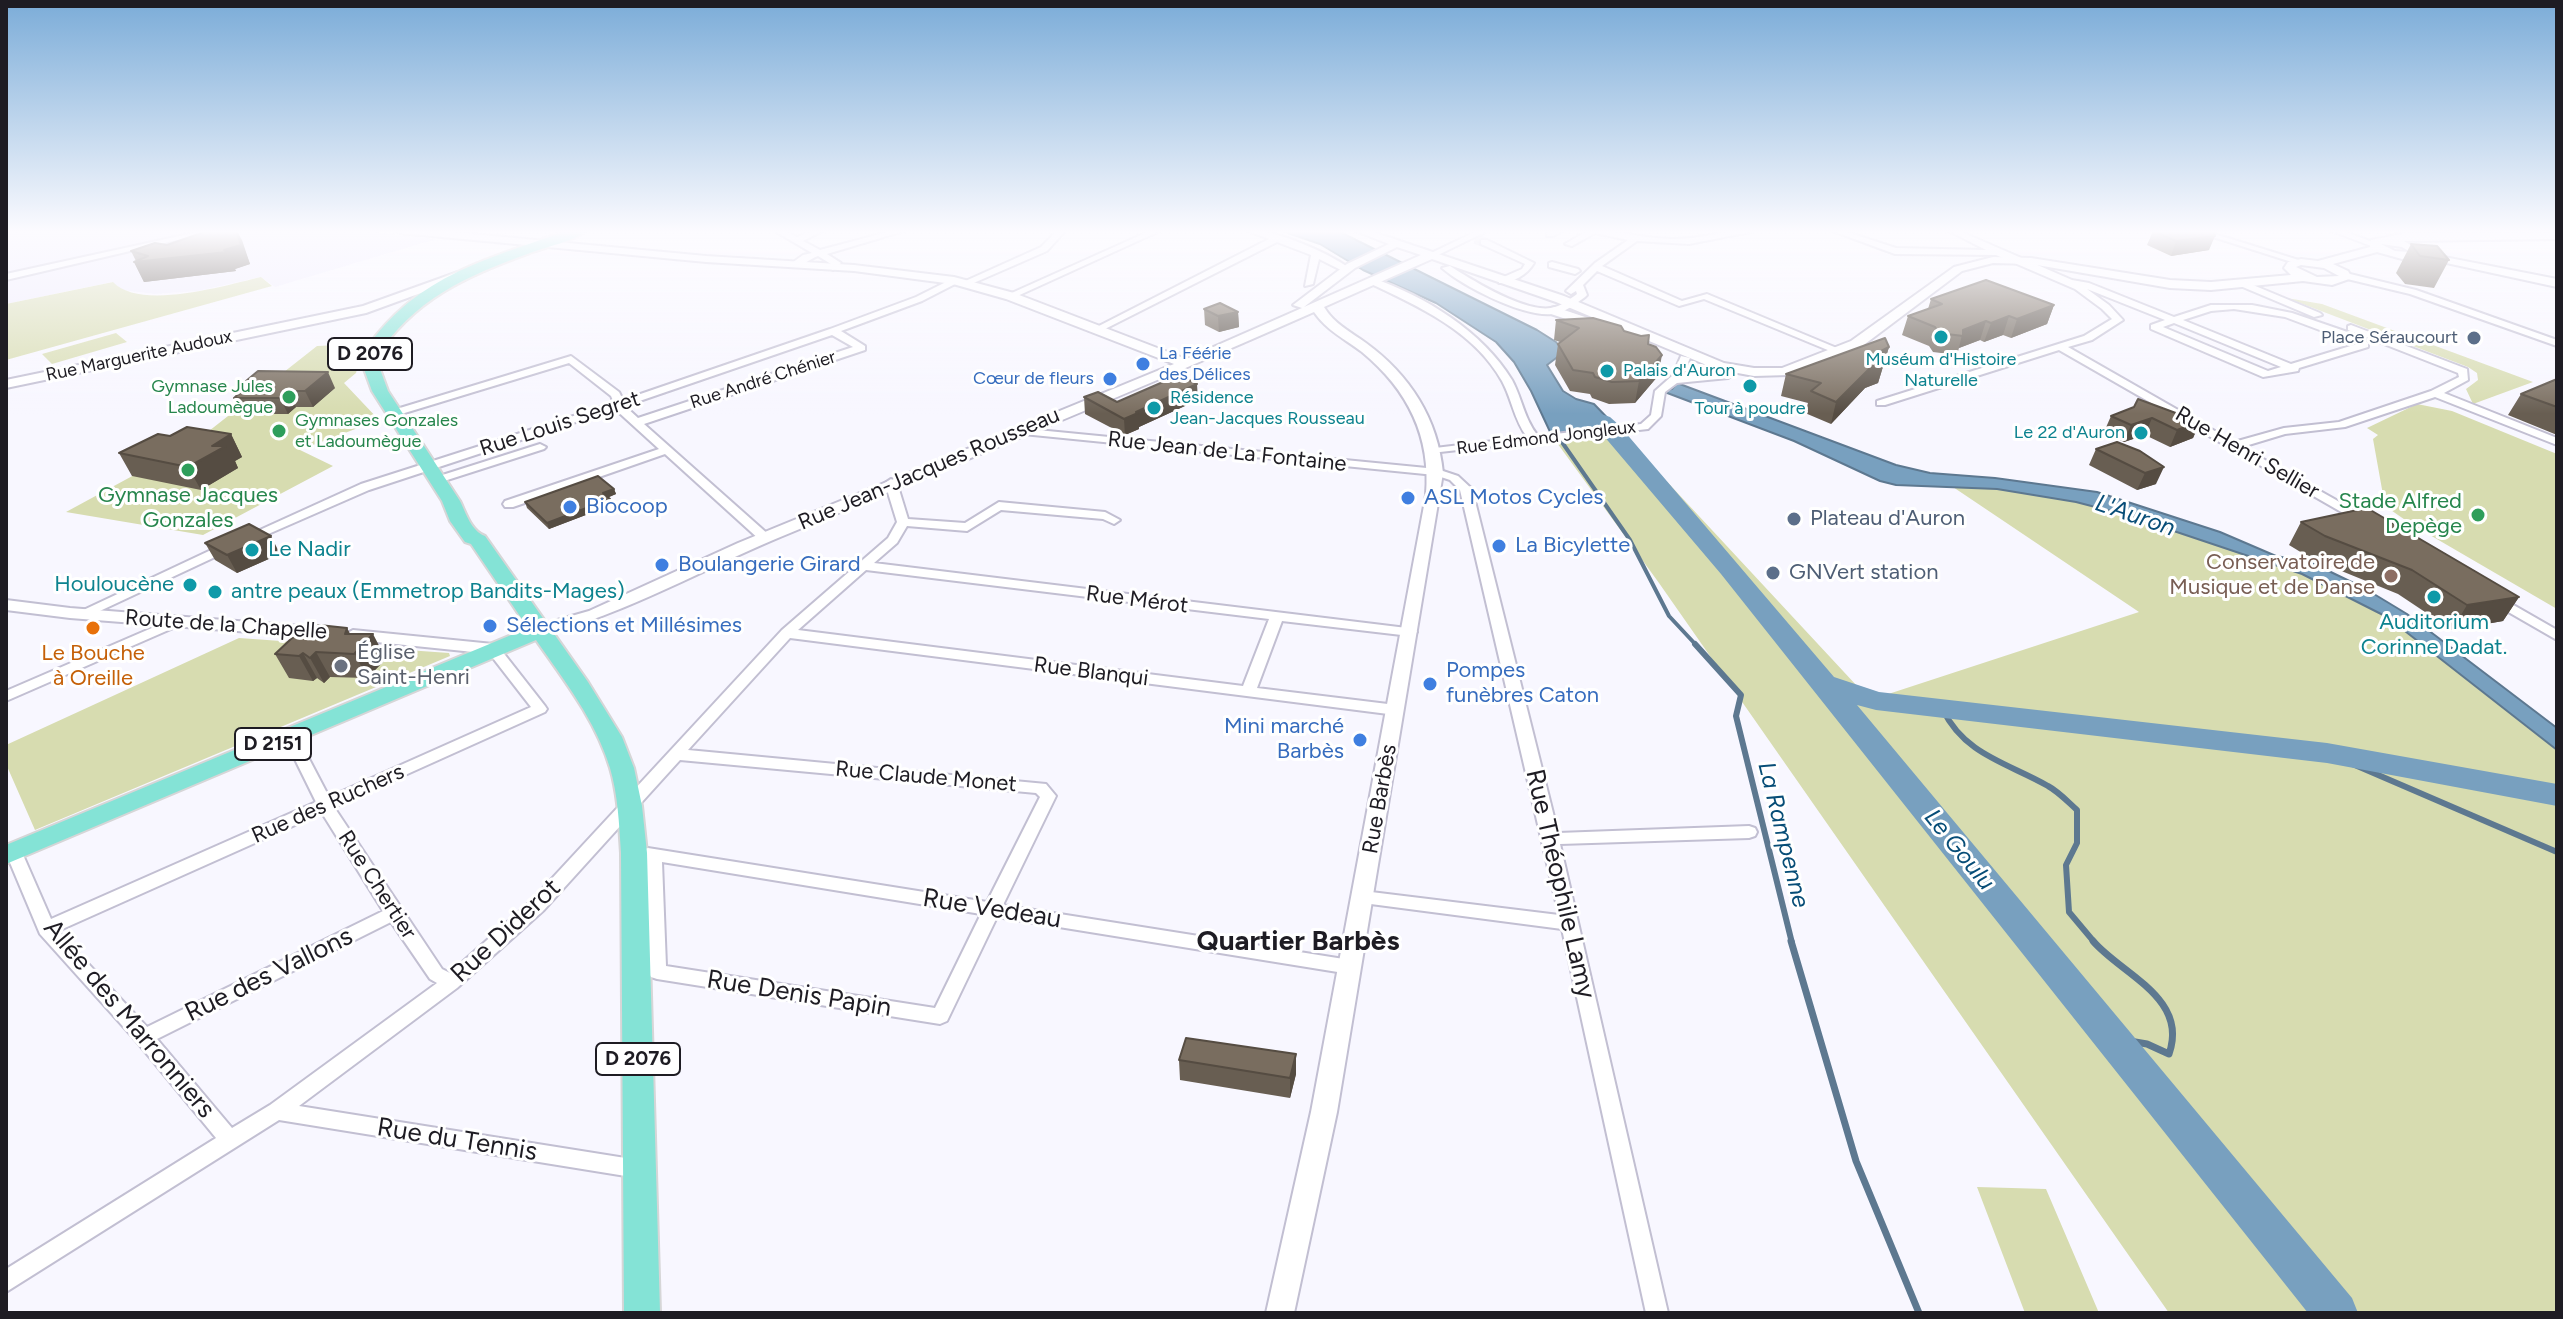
<!DOCTYPE html>
<html>
<head>
<meta charset="utf-8">
<style>
  body { margin:0 }
  #map { position:relative; width:2563px; height:1319px; overflow:hidden; background:#f8f7ff; font-family:Figtree,sans-serif }
  canvas { display:block }
  .frame { position:absolute; inset:0; border:8px solid #1e1c23; pointer-events:none }
</style>
</head>
<body>
<div id="map">
<canvas width="2563" height="1319"></canvas>
<div class="frame"></div>
</div>
<script>
const ctx = document.querySelector('canvas').getContext('2d');
ctx.lineJoin = 'round';
function fill(path, color) {
  ctx.fillStyle = color;
  ctx.fill(path, 'evenodd');
}
function strokePath(path, color, width, dash) {
  ctx.strokeStyle = color;
  ctx.lineWidth = width;
  ctx.lineCap = dash ? 'butt' : 'round';
  ctx.setLineDash(dash || []);
  ctx.stroke(path);
}
function label(font, color, halo, rows, align = 'center') {
  ctx.font = font + ' Figtree,sans-serif';
  ctx.lineWidth = 6;
  ctx.setLineDash([]);
  ctx.textBaseline = 'middle';
  ctx.strokeStyle = halo;
  ctx.fillStyle = color;
  for (const [text, x, y, turn = 0] of rows) {
    ctx.save();
    ctx.translate(x, y);
    ctx.rotate((+turn || 0) * Math.PI / 180);
    ctx.textAlign = isNaN(turn) ? turn : align;
    if (halo) ctx.strokeText(text, 0, 0);
    ctx.fillText(text, 0, 0);
    ctx.restore();
  }
}
const medical = new Path2D(`
  M6 230H356L436 239 275 287 261 277 198 291 155 294 121 290 112 282 6 304Z`);
const green = new Path2D(`
  M2363 230H2557V234H2413Z
  M261 277 272 286 6 360V304L113 282C140 311 227 285 261 277Z
  M2287 298 2322 304 2533 382 2473 404 2466 389 2478 380 2477 373 2468 367Z
  M116 333 127 342 52 364 42 354Z
  M360 344 354 355 360 357 356 373 344 383 379 420 300 450 333 466 203 535 66 512 195 442 317 346Z
  M2417 404 2452 411 2557 454V609L2411 524 2385 506 2373 439 2378 435 2367 428Z
  M1619 430 1870 700 2139 612 1953 487 1997 489 2076 502 2126 515 2302 574 2387 617 2557 750V1313H2169L1659 583 1552 436Z
  M239 638 449 653 450 656 35 830 6 764V745Z
  M1977 1187 2046 1189 2099 1313H2025Z`);
const water = new Path2D(`
  M1279 230H1336L1537 330 1556 342 1564 352 1547 365 1563 391 1576 399 1594 404 1619 430 1552 436 1531 391 1514 362 1496 342 1436 303 1363 270 1320 244Z
  M1677 383 1896 465 1930 473 1995 478 2097 492 2220 532 2276 556 2310 562 2364 588 2407 614 2557 728V750L2387 617 2302 574 2126 515 2076 502 1997 489 1896 485 1880 481 1794 441 1662 391 1672 389Z`);
const streamFar2 = new Path2D(`
  M1557 435 1630 540 1669 616 1697 646`);
const streamFar1 = new Path2D(`
  M1695 644 1741 695 1736 716 1792 943
  M1943 710C1965 755 2008 763 2048 786 2059 792 2068 802 2077 810V843L2066 865 2069 912 2095 943
  M2327 753 2557 852`);
const stream = new Path2D(`
  M1791 941 1856 1161 1919 1313
  M2093 941C2121 974 2189 998 2169 1054L2147 1044 2112 1038`);
const river = new Path2D(`
  M1583 408 1610 417 1619 425 1834 677 1879 692 2327 743 2557 784V806L2327 763 1876 710 1857 705 2352 1298 2358 1313H2308L1721 574 1603 435C1594 427 1579 424 1572 415Z`);
const streetTunnel = new Path2D(`
  M1475 239 1484 242`);
const street = new Path2D(`
  M207 230H220L6 280V274Z
  M574 230H583L579 233Z
  M773 230H782L797 237 814 230H824L803 241 820 250 895 230H907L827 254 841 263 833 270 828 267 831 264 818 256C809 259 801 268 792 267V263L803 255 812 253Z
  M1058 230H1066L1047 251 969 285 961 283 1041 247Z
  M1152 230H1162L1013 298 1005 296Z
  M1245 230C1273 228 1327 252 1351 269L1343 271 1319 259 1313 284 1305 286 1311 255 1277 242 1101 331 1093 329 1269 239Z
  M1479 230H1489L1434 257 1427 255Z
  M1554 230H1564L1553 236H1547V232Z
  M1589 230C1616 230 1642 238 1670 239 1698 240 1724 230 1751 230L1750 232 1689 244 1637 241 1602 266 1682 301 1707 294 1844 351 1835 353 1704 299 1679 306 1597 271 1583 285 1587 295 1585 297C1575 304 1565 313 1552 314 1523 317 1464 287 1442 268L1450 266C1472 280 1529 316 1555 307 1563 305 1570 299 1577 294L1576 291 1571 294 1566 291 1595 263 1628 240 1595 233 1572 246 1565 244Z
  M1830 230H1841L1896 248 1986 250 1947 230H1957L2072 280 2089 283 2174 317 2211 305H2252L2292 313 2362 337 2368 343V347L2299 368 2298 371 2263 377 2151 329V325L2165 320 2087 289 2109 305 2123 320 2092 340 2068 347 2234 442 2284 428 2339 422 2431 391 2459 377 2458 373 2348 330V326L2351 325 2467 369 2468 380 2444 393 2557 438V445L2435 397 2345 427 2285 434 2242 447 2368 518 2370 521 2368 524 2364 525 2059 350 1885 405H1877V401L2084 336 2112 319 2102 309 2075 289 1996 255 1895 254ZM2234 309 2285 317 2357 344 2291 364 2183 320 2211 311ZM2174 323 2281 367 2268 371 2163 327Z
  M2191 230H2202L2305 262 2298 264Z
  M2329 230H2340L2378 244 2371 246Z
  M1481 240H1487L1534 263C1527 275 1513 283 1499 283V279L1522 269 1525 264 1481 244Z
  M1552 262 1578 269 1580 271 1575 274 1549 267V263Z
  M2346 273 2416 290 2557 340V346L2410 294 2343 278 2341 276Z
  M954 278 957 279V283L922 301 841 331 865 346V350L644 424 769 535 771 538 769 541H761L665 454 513 507H505L503 504 505 501 659 449 615 409 369 490 250 542H242L240 539 361 484 614 403 611 396 569 363 398 415H390V411L571 356 619 392 623 400 830 329 916 297ZM832 335 853 347 638 418 625 406Z
  M1372 278C1425 296 1482 331 1512 380 1522 398 1524 419 1538 436L1641 424 1651 415 1655 391 1673 375 1681 356 1690 358 1682 376 1728 372 1733 375 1728 378 1677 383 1665 392 1661 416 1648 429 1431 453V449L1435 448 1527 437C1514 420 1512 399 1502 381 1474 331 1418 306 1369 283L1367 281Z
  M2241 280 2320 313 2322 315 2314 317 2238 285 2236 283Z
  M1017 428 1437 469 1458 476 1472 489 1558 833 1749 826 1755 828 1757 832 1755 836 1749 838 1560 844 1668 1313H1646L1562 929 1363 903 1357 902 1354 897 1357 892 1363 891 1559 915 1460 490 1450 480 1435 475 1013 433V429Z
  M540 444 546 447 544 449 441 482H433L431 480 433 478Z
  M891 479 897 483 908 519 965 523 999 502 1105 512 1120 520 1114 524 1103 519 1001 510 967 531 907 526 897 543 874 563 1415 629 1417 632 1410 636 1282 621 1257 688 1396 705 1403 710 1396 715 790 638 688 750 1046 784 1056 796 1003 905 1350 960 1356 962 1359 967 1356 972 1350 974 997 917 947 1021 940 1024 657 979 651 977 648 972 646 859 640 854 642 850 648 848 987 902 1040 797 1036 793 680 760 544 910 457 988 299 1106 638 1160 645 1162 648 1169 645 1176 638 1178 279 1120 6 1292V1269L216 1138 137 1042 40 934 6 853 8 848H20L51 919 316 802 284 737 286 734H296L329 797 531 707 486 649 488 646H498L545 706 547 709 545 712 334 807 442 969 450 973 532 900 782 630 888 538 897 522 885 483ZM866 570 1269 619 1243 686 798 630ZM322 813 383 911 147 1027 58 931ZM662 862 981 914 935 1008 666 966ZM391 922 430 979 437 983 270 1105 232 1128 157 1039Z
  M226 543 232 547 230 550 87 617H77L75 614Z
  M2496 595 2557 630V640L2491 602 2489 599 2491 596Z
  M175 618 182 622 180 625 6 701V691Z`);
const secondary = new Path2D(`
  M395 230H430L706 256 854 265 954 277 1014 293 1186 359 1302 308 1293 305 1347 264 1389 244 1353 230H1367L1564 296 1724 363 1754 368H1782L1851 341 1954 267 1993 257 2031 258 2170 280 2211 282 2291 275 2284 268 2288 262 2301 259 2318 261 2370 247 2371 240 2407 233H2557V239L2404 241 2424 253 2557 279V287L2428 259 2423 256 2402 259 2377 252 2333 264 2348 271 2352 278 2332 285 2303 281 2211 290 2170 288 2031 264 1993 263 1962 271 1861 347 1789 375 1754 376 1716 369 1556 302 1432 259 1324 307C1334 324 1351 332 1366 343 1410 375 1438 419 1443 473L1337 1112 1294 1313H1266L1311 1112 1426 495C1431 436 1408 390 1362 352 1345 339 1326 330 1314 312 1141 389 965 460 790 533 706 567 627 614 539 636L530 631 533 627 589 611 738 543 1174 364 1006 299 953 284 854 271 706 262 400 233ZM2381 244 2402 247 2410 252 2395 251ZM1397 247 1421 255 1304 307 1355 268ZM2301 265 2324 268 2339 276 2317 277 2296 267Z
  M458 272 464 276 462 278 366 313 6 388V380L363 306Z
  M1555 307 1594 320 1596 323 1590 327 1551 314V308Z
  M6 600 70 608 327 628 336 633 327 638 70 618 6 610Z
  M353 630 493 644 502 649 493 654 347 639 344 635Z`);
const primary = new Path2D(`
  M569 230H587C573 242 548 246 530 253 468 275 412 300 376 358L388 391 460 501C466 513 471 531 485 536L588 682 622 737 634 768 642 806 647 853 660 1313H624L621 853C619 824 618 795 610 768 596 721 564 680 536 640L6 864V845L528 628 471 544 465 542 450 521 442 501 372 391 360 358C412 276 483 261 569 230Z`);
const wall = new Path2D(`
  M210 230H237L250 264 235 269 236 271 144 282 134 262 136 261 131 251 167 245Z
  M2153 231 2209 250 2171 256 2147 245Z
  M2411 244 2449 260 2434 288 2405 284 2396 273Z
  M1931 299 2054 305 2047 324 2011 338 2003 335 1984 342 1980 340 1959 348 1957 355 1933 352 1929 346 1902 335 1908 316 1928 309Z
  M1204 309 1238 312 1239 327 1219 332 1205 325Z
  M1556 320 1624 331 1648 344 1658 376 1635 403 1609 404 1592 398 1590 394 1570 391 1555 365 1558 344 1560 342 1554 340Z
  M1889 347 1878 383 1865 388 1831 424 1805 413 1808 403 1781 396 1786 374Z
  M2557 379V435L2508 415 2521 394Z
  M335 388 313 407H296L288 414H243L234 398 236 396 234 391Z
  M1084 397 1117 402 1198 400 1139 427V429L1125 435 1085 414Z
  M2111 416 2200 422 2193 438 2170 447 2145 435 2124 442 2104 432Z
  M231 434 242 457 235 461 238 468 201 490 132 476 119 453 170 436Z
  M2117 442 2156 484 2137 490 2089 465 2096 449Z
  M614 489 616 494 608 497 612 505 549 529 527 508 525 502Z
  M2301 522 2519 597 2503 621 2452 630 2398 594 2312 559 2289 545Z
  M205 543 280 554 237 573 215 560Z
  M347 628 350 634 386 659 367 678 330 677 324 683 317 678 313 681 289 678 275 654Z
  M1179 1060 1296 1074 1290 1098 1180 1080Z`);
const shadedWall = new Path2D(`
  M236 230 242 240 250 264 235 269 236 271 144 282 134 262 224 250Z
  M2215 236 2209 250 2171 256 2176 241Z
  M2054 305 2047 324 2011 338 2017 319Z
  M1238 312 1239 327 1219 332 1218 316Z
  M2009 316 2003 335 1984 342 1991 323Z
  M1986 321 1980 340 1959 348 1963 330Z
  M1889 347 1878 383 1865 388 1831 424 1836 402 1871 356Z
  M1662 355 1658 376 1635 403 1639 381Z
  M328 372 335 388 313 407 305 391Z
  M1197 384 1198 400 1139 427V429L1125 435 1124 419 1136 412Z
  M288 391 296 407 288 414 280 398Z
  M2152 418 2145 435 2124 442 2131 425Z
  M2200 422 2193 438 2170 447 2177 430Z
  M231 434 242 457 235 461 238 468 201 490 188 467 212 446Z
  M2164 467 2156 484 2137 490 2145 473Z
  M614 489 616 494 605 499 603 493Z
  M610 499 612 505 549 529 547 523Z
  M271 536 280 554 237 573 227 555Z
  M2519 597 2503 621 2452 630 2467 605Z
  M347 628 358 650 373 634 386 659 367 678 345 634Z
  M316 652 330 677 324 683 310 658Z
  M303 653 317 678 313 681 299 656Z
  M1296 1054V1074L1290 1098V1078Z`);
const building = new Path2D(`
  M210 230H236L241 245 224 250 227 252 134 262 148 256 131 251 155 243 167 245Z
  M2172 230H2214L2215 236 2176 241 2153 231Z
  M2411 244 2437 246 2449 260 2420 256Z
  M1986 280 2054 305 2017 319 2009 316 1991 323 1986 321 1963 330V336L1939 333 1935 327 1908 316 1942 304 1931 299Z
  M1220 303 1238 312 1218 316 1204 309Z
  M1593 318 1621 326 1624 331 1641 336 1649 335 1648 344 1656 347 1662 355 1639 381 1612 382 1595 377 1593 373 1573 370 1558 344 1579 328 1556 320Z
  M1885 338 1889 347 1871 356 1884 362 1871 367 1836 402 1811 391 1821 383 1786 374Z
  M258 371 328 372 305 391H288L280 398H234L242 391H234Z
  M1179 375 1197 384 1136 412 1138 413 1124 419 1084 397 1098 392 1117 402Z
  M2557 379V407L2521 394Z
  M2138 399 2200 422 2177 430 2152 418 2131 425 2111 416 2134 407Z
  M187 427 231 434 212 446H226L188 467 119 453 158 434 170 436Z
  M2117 442 2140 451 2164 467 2145 473 2096 449Z
  M598 476 614 489 603 493 610 499 547 523 525 502Z
  M2367 508 2519 597 2467 605 2412 570 2325 536 2301 522Z
  M249 524 271 536 227 555 205 543Z
  M319 625 347 628 345 634H373L354 654 316 652 310 658 303 653 299 656 275 654 292 638Z
  M1186 1038 1296 1054 1290 1078 1179 1060Z`);
const markers = [
  [1941,337,8,"#0f9aa8"],
  [2474,338,8,"#5c6f8a"],
  [1143,364,8,"#3f7fe0"],
  [1607,371,8,"#0f9aa8"],
  [1110,379,8,"#3f7fe0"],
  [1750,386,8,"#0f9aa8"],
  [289,397,8,"#2e9e5b"],
  [1154,408,8,"#0f9aa8"],
  [279,431,8,"#2e9e5b"],
  [2141,433,8,"#0f9aa8"],
  [188,470,8,"#2e9e5b"],
  [1408,498,8,"#3f7fe0"],
  [570,507,8,"#3f7fe0"],
  [2478,515,8,"#2e9e5b"],
  [1794,519,8,"#5c6f8a"],
  [1499,546,8,"#3f7fe0"],
  [252,550,8,"#0f9aa8"],
  [662,565,8,"#3f7fe0"],
  [1773,573,8,"#5c6f8a"],
  [2391,576,8,"#8d6e63"],
  [190,585,8,"#0f9aa8"],
  [215,592,8,"#0f9aa8"],
  [2434,597,8,"#0f9aa8"],
  [490,626,8,"#3f7fe0"],
  [93,628,8,"#e8710a"],
  [341,666,8,"#6b7280"],
  [1430,684,8,"#3f7fe0"],
  [1360,740,8,"#3f7fe0"]
];
const farServicenames = [
  ["Place Séraucourt",2458,338]
];
const farShopnames = [
  ["La Féérie",1159,354],
  ["des Délices",1159,375],
  ["Cœur de fleurs",1094,379,"right"]
];
const farStreetnames = [
  ["Rue Marguerite Audoux",139,356,-12],
  ["Rue André Chénier",763,380,-18],
  ["Rue Edmond Jongleux",1546,438,-7]
];
const farCulturenames = [
  ["Muséum d'Histoire",1941,360],
  ["Naturelle",1941,381],
  ["Palais d'Auron",1623,371,"left"],
  ["Résidence",1170,398,"left"],
  ["Jean-Jacques Rousseau",1170,419,"left"],
  ["Tour à poudre",1750,409],
  ["Le 22 d'Auron",2125,433,"right"]
];
const farLeisurenames = [
  ["Gymnase Jules",273,387],
  ["Ladoumègue",273,408],
  ["Gymnases Gonzales",295,421,"left"],
  ["et Ladoumègue",295,442,"left"]
];
const shields = [
  [370,354,84],
  [273,744,76],
  [638,1059,84]
];
const shieldNames = [
  ["D 2076",370,354],
  ["D 2151",273,744],
  ["D 2076",638,1059]
];
const streetNames = [
  ["Rue Louis Segret",560,424,-18],
  ["Rue Jean de La Fontaine",1227,452,6],
  ["Rue Henri Sellier",2247,453,30],
  ["Rue Jean-Jacques Rousseau",929,469,-23],
  ["Rue Mérot",1137,600,7],
  ["Route de la Chapelle",226,625,4],
  ["Rue Blanqui",1091,672,7],
  ["Rue Claude Monet",926,777,5],
  ["Rue Barbès",1380,799,-80],
  ["Rue des Ruchers",328,804,-24],
  ["Rue Chertier",377,885,57]
];
const leisureNames = [
  ["Gymnase Jacques",188,496],
  ["Gonzales",188,521],
  ["Stade Alfred",2462,502,"right"],
  ["Depège",2462,527,"right"]
];
const shopNames = [
  ["ASL Motos Cycles",1424,498],
  ["Biocoop",586,507],
  ["La Bicylette",1515,546],
  ["Boulangerie Girard",678,565],
  ["Sélections et Millésimes",506,626],
  ["Pompes",1446,671],
  ["funèbres Caton",1446,696],
  ["Mini marché",1344,727,"right"],
  ["Barbès",1344,752,"right"]
];
const serviceNames = [
  ["Plateau d'Auron",1810,519],
  ["GNVert station",1789,573]
];
const cultureNames = [
  ["Le Nadir",268,550],
  ["Houloucène",174,585,"right"],
  ["antre peaux (Emmetrop Bandits-Mages)",231,592],
  ["Auditorium",2434,623,"center"],
  ["Corinne Dadat.",2434,648,"center"]
];
const educationNames = [
  ["Conservatoire de",2375,563],
  ["Musique et de Danse",2375,588]
];
const worshipNames = [
  ["Église",357,653],
  ["Saint-Henri",357,678]
];
const foodNames = [
  ["Le Bouche",93,654],
  ["à Oreille",93,679]
];
const waterNames = [
  ["L'Auron",2135,516,19],
  ["La Rampenne",1783,835,76],
  ["Le Goulu",1959,850,51]
];
const nearStreetnames = [
  ["Rue Théophile Lamy",1560,884,77],
  ["Rue Vedeau",992,909,9],
  ["Rue Diderot",506,931,-43],
  ["Rue des Vallons",269,975,-26],
  ["Rue Denis Papin",799,994,9],
  ["Allée des Marronniers",129,1019,50],
  ["Rue du Tennis",457,1140,9]
];
const nearNeighbourhoodnames = [
  ["Quartier Barbès",1298,942]
];
fill(medical, '#efecfd');
fill(green, '#d7dcb0');
fill(water, '#78a0bf');
strokePath(water, '#5d7890', 2);
strokePath(streamFar2, '#5d7890', 4);
strokePath(streamFar1, '#5d7890', 6);
strokePath(stream, '#5d7890', 7);
fill(river, '#78a0bf');
strokePath(streetTunnel, '#d7d6de', 10, [10, 5]);
strokePath(street, '#c2bfd2', 4);
strokePath(secondary, '#c2bfd2', 4);
strokePath(primary, '#d6d6d7', 4);
fill(street, '#fff');
fill(secondary, '#fff');
fill(primary, '#84e3d6');
fill(wall, '#685e52');
fill(shadedWall, '#554c42');
fill(building, '#796d5f');
strokePath(building, '#554c42', 2);
const sky = ctx.createLinearGradient(0, 0, 0, 414);
sky.addColorStop(0, '#7bacd8');
sky.addColorStop(0.56, '#fcfbff');
sky.addColorStop(1, '#fcfbff00');
ctx.fillStyle = sky;
ctx.fillRect(0, 0, 2563, 414);
for (const [x, y, r, color] of markers) {
  const dot = new Path2D();
  dot.arc(x, y, r, 0, 2 * Math.PI);
  ctx.fillStyle = color;
  ctx.fill(dot);
  strokePath(dot, '#fff', 3);
}
label('18px', '#4e5e75', '#fff', farServicenames, 'right');
label('18px', '#366cbe', '#fff', farShopnames, 'left');
label('18px', '#1e1c23', '#fff', farStreetnames);
label('18px', '#0d838f', '#fff', farCulturenames);
label('18px', '#27864d', '#fff', farLeisurenames, 'right');
for (const [x, y, w] of shields) {
  const box = new Path2D();
  box.roundRect(x - w / 2, y - 16, w, 32, 6);
  ctx.fillStyle = '#fff';
  ctx.fill(box);
  strokePath(box, '#1e1c23', 2);
}
label('bold 20px', '#1e1c23', null, shieldNames);
label('22px', '#1e1c23', '#fff', streetNames);
label('22px', '#27864d', '#fff', leisureNames);
label('22px', '#366cbe', '#fff', shopNames, 'left');
label('22px', '#4e5e75', '#fff', serviceNames, 'left');
label('22px', '#0d838f', '#fff', cultureNames, 'left');
label('22px', '#785e54', '#fff', educationNames, 'right');
label('22px', '#5b616d', '#fff', worshipNames, 'left');
label('22px', '#c56008', '#fff', foodNames);
label('italic 24px', '#074d77', '#fff', waterNames);
label('26px', '#1e1c23', '#fff', nearStreetnames);
label('bold 28px', '#1e1c23', '#fff', nearNeighbourhoodnames);
</script>
</body>
</html>
